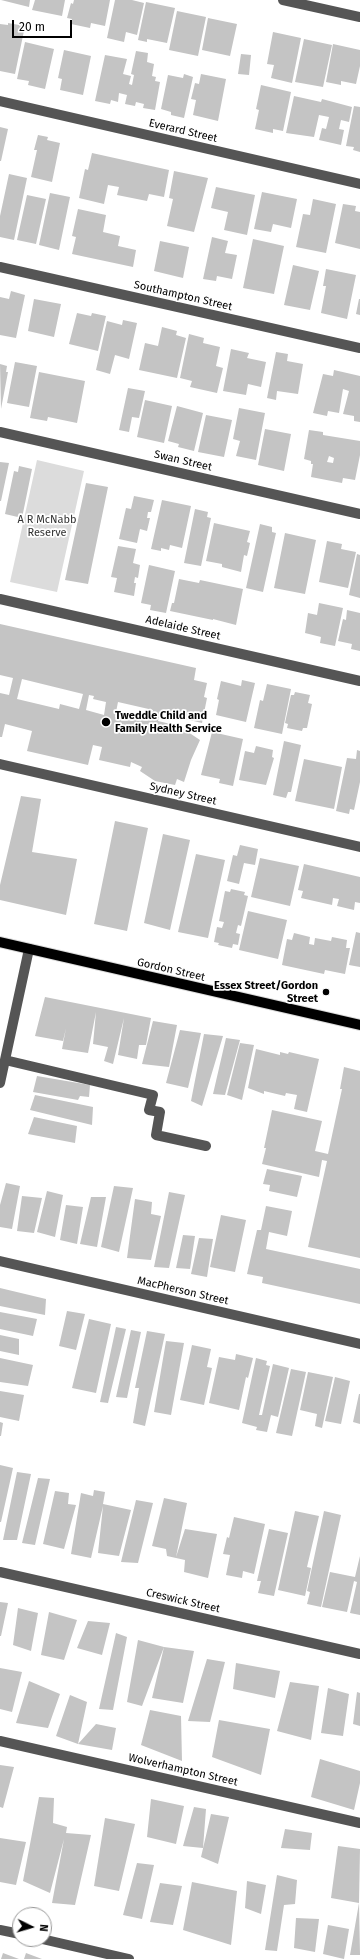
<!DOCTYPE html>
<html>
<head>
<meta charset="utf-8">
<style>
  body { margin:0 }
  #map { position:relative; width:360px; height:1959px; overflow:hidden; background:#fff; font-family:"Fira Sans",sans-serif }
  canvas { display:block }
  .north { position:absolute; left:12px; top:1907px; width:40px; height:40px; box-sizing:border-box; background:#fff; border:1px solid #999; border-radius:50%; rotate:95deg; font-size:11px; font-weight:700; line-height:16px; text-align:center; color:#000 }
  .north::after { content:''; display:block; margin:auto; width:14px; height:18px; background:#000; clip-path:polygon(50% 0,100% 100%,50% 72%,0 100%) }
  .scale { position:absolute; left:12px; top:20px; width:60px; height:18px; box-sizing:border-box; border:2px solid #000; border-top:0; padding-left:5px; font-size:12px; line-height:14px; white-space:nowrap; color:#000; -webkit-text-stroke:3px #fff; paint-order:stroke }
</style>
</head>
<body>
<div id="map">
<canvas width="360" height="1959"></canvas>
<div class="north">N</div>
<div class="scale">20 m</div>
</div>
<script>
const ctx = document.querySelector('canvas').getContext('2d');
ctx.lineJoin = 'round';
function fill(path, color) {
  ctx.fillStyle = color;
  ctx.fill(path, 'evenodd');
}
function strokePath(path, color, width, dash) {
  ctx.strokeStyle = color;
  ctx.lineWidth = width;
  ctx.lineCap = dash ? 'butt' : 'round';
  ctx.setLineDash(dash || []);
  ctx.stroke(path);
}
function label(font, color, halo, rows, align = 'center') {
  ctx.font = font + ' "Fira Sans",sans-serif';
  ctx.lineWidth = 3.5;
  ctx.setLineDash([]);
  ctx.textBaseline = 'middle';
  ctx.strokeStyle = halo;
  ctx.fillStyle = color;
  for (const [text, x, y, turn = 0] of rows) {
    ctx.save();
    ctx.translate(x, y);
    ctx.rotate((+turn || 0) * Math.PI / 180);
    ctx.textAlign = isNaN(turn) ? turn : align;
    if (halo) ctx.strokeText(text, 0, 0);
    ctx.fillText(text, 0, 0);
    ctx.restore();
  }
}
const green = new Path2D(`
  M37 460 84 471 57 592 10 582Z`);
const building = new Path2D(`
  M1 0H30L29 7Z
  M35 0H65L62 16 32 10Z
  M74 0H110L105 26 91 23 90 28 71 24 72 19 67 18 71 3 73 4Z
  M115 0H132L144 3 137 35 126 32 124 42 107 38Z
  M146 2 175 8 167 43 147 39V42L138 40Z
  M177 11 206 17 198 56 169 50Z
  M208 18 237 24 230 56 202 50Z
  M8 23 25 26 15 74 0 71V24L8 25Z
  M273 32 301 38 292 83 271 78 274 65 267 64Z
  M304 39 332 45 323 87 295 82Z
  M25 42 54 49 45 89 28 85 29 81 17 79Z
  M333 44 360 50V66L356 84 341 81V85L326 82Z
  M64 50 91 56 83 95 60 90 62 79 58 78Z
  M136 51 148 53 147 62 154 64 152 76 156 77 155 81 160 82 155 110 143 108 144 104 136 102 135 106 125 104 127 95 119 93 118 102 111 100 110 104 95 101 105 55 127 59 123 74 131 76 129 84 132 85 134 75 131 74Z
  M241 54 251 55 249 75 238 74Z
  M184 74 193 77 184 118 171 115V112L161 109 168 75 183 78Z
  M201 74 226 79 218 121 193 115 196 100 191 99 195 83 199 84Z
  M261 85 291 92 283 131 273 129V133L255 129 259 110 256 109Z
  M294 96 321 102 322 99 352 107 349 122 341 120 339 129 344 130 341 145 319 140 322 128 326 129 329 117 319 115 314 137 286 133Z
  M354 106 360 107V152L353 150 354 147 346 146Z
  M0 127 8 129 1 161H0Z
  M38 135 48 137 47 140 60 143 52 182 31 177 37 150H34Z
  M92 153 169 170 164 197 149 194 147 201 117 195 119 187 108 185 104 204 79 198 85 169 88 170Z
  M174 171 208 178 194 232 167 226 173 199 169 198Z
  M9 174 27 178 14 240 0 237V216Z
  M216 187 255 195 247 235 224 230 228 212 211 208Z
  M262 192 297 199 291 228 273 224 271 232 254 229Z
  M50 193 70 197 59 250 39 245Z
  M27 195 46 199 36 244 17 240Z
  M313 199 336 204 326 253 296 247 303 214 310 215Z
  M343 204 356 206 355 211 360 212V249L335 243Z
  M78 209 106 215 103 232 120 236 118 246 136 250 133 267 72 254 76 237 72 236Z
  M212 237 228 241 225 253 237 255 232 279 217 276 216 281 203 279Z
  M253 239 284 246 274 294 243 288Z
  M160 241 189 247 183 278 154 271Z
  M293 265 319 271 310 310 284 305Z
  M326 269 356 275 347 319 321 313 326 286H323Z
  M11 291 25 295 16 338 0 335V297L9 299Z
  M34 299 61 304 54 337 28 331Z
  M359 299H360V315L356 314Z
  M77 313 91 316 92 313 106 316 98 351 69 344Z
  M123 320 137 323 129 359 115 355 110 374 96 370 107 321 122 325Z
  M162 327 177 331 176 335 186 338 177 378 139 370 145 343 158 346Z
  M189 334 204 338 203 343 220 347 216 366 223 368 217 393 190 387 192 381 180 378Z
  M231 349 249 353 247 358 266 362 261 387 248 384 246 395 223 391Z
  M276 352 288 354 287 361 303 364 298 394 277 391 276 400 267 398Z
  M15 362 37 366 29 407 7 403Z
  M0 364 7 366 6 372H8L1 409Z
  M334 370 360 376V422L354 421V416L343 414 349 391 343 389 339 413 328 411 327 416 313 413 323 374 333 376Z
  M39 372 85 381 77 423 48 417 47 421 30 418Z
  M128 388 145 391 139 418 132 417 129 432 119 430Z
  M145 400 172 406 164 443 137 437Z
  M177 406 203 413 194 451 178 447 179 444 168 441Z
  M239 408 265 413 256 460 236 456 240 441 233 439Z
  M206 415 232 420 224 457 198 452Z
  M265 429 291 434 284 471 258 465Z
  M309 430 323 432V435L360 441V455L355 480 343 478 342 483 311 477 313 464H311V461L304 459ZM329 456 334 458 333 463 327 462Z
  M0 462 9 463 1 501H0Z
  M19 466 32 469 22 518 5 514 14 471 18 472Z
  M86 483 108 487 88 584 65 580Z
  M134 496 154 500 151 512H148L147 518H150L147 531 140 529 137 543 119 539 126 508 131 509Z
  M162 500 191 506 182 548 170 545 169 550 161 548V551L151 549Z
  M195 509 208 512 207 517 211 518 201 566 184 563Z
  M214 523 250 531 247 542 250 543 247 556 244 555 241 572 222 567V564L206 561Z
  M260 524 272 527V532L276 533 263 592 246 588Z
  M285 533 316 540 305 594 274 588Z
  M327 541 342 544 341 549 356 552 348 588 319 582Z
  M118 546 136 549 133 563 140 565 138 578 135 577 134 583H136L134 596 114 592 117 578 111 577Z
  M357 554 360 555V598L349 595Z
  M149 565 175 571 166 613 150 610 151 605 141 603Z
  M179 579 199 583 200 580 243 589 236 625 213 619V620L170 611 172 603H174Z
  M319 603 343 608 335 646 320 643 321 637 305 633 308 613 317 615Z
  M347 610 360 613V651L351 649 352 644 338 641 343 619 346 620Z
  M0 624 196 668 194 680 207 683 204 697 207 698 202 723 160 713 158 721 179 726 200 740 191 760 184 782 177 779 175 785 155 781 140 771 142 767 131 762 130 767 99 760 102 747 93 745 88 765 27 751 32 731 5 724 2 737H0V693L9 695 13 678 0 675ZM22 679 83 694 79 709 60 704 59 709 17 699ZM89 695 94 696 93 699 106 702 104 715 86 710ZM118 702 153 710 152 715 132 721 115 717Z
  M242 680 255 683 246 722 216 715 219 700 217 699 221 681 241 686Z
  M267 684 291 689 282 734 254 728 260 700 263 701Z
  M295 692 310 695 308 703 312 704 307 728H303L302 731 287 728 288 724 285 723 291 695H294Z
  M212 732 243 739 233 786 219 783 220 779 201 775Z
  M284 741 301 745 291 792H288L286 798 273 795Z
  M256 746 273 750 272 757 274 758 266 785 239 780 245 751 254 753Z
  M357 750 360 751V782L354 810 350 809 349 814 336 811 347 758 356 759Z
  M304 759 342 767 334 809 295 801Z
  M21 796 41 799 32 852 77 859 66 915 0 900V885Z
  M115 821 148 828 127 931 94 924Z
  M163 834 190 840 170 930 144 923Z
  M240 845 258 849 255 865 244 863 239 884 227 881 233 855 237 856Z
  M196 854 225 860 208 938 178 932Z
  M260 858 299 866 290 906 251 897Z
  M304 864 360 877V903L355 902 354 910 337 906 339 899 333 898 332 905 301 898 303 891 298 890Z
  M231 889 245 892 244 895 248 896 241 926 238 925 236 933 240 934 238 945 233 944 232 948 218 945 219 943 214 942 217 927 222 928 224 922 219 921 225 891 230 892Z
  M248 911 287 920 278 959 239 950Z
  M356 932 360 933V967L349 965Z
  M294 933 310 937 309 944 314 945 315 938 331 941 332 937 347 940 346 948H350L345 974 325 970 324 974 282 965 287 939 292 940Z
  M45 997 151 1018 146 1045H139L137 1059 118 1055 124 1018 113 1064 104 1061 108 1047 93 1044 96 1012 88 1053 62 1049 66 1028 63 1041 35 1036Z
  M153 1021 177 1025 169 1067 142 1064Z
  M180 1030 201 1033 188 1088 166 1083Z
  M204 1034 223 1036 202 1106 191 1101Z
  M226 1038 240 1040 225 1095 213 1094Z
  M240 1043 254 1045 242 1100 227 1095Z
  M256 1049 280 1055V1052L288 1054 289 1052 319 1059 307 1112 294 1109 297 1095 286 1093 285 1096 264 1091V1094L248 1088Z
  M344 1067 360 1071V1258L308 1247 327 1161 322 1160 319 1177 262 1164 266 1148H264L272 1110 322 1121 315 1151 328 1154 342 1089H340Z
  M37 1076 90 1085 89 1097 80 1096 78 1100 33 1092Z
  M35 1095 93 1107 92 1125 30 1110Z
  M34 1117 77 1126 75 1143 28 1134Z
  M267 1169 302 1176 297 1197 269 1191 270 1185 263 1184Z
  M6 1183 20 1186 12 1229 0 1227V1205Z
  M114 1186 133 1188 119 1252 101 1247Z
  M47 1191 63 1195 55 1237 37 1232Z
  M169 1192 185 1195 169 1268 154 1267Z
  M22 1196 42 1198 34 1233 17 1231Z
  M91 1197H106L97 1247 80 1244Z
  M135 1199 152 1202 151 1214 161 1216 151 1260 127 1258Z
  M66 1205 83 1207 77 1244 60 1240Z
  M266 1206 292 1211 287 1236 269 1232 266 1249 360 1269V1304L262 1283 263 1277 247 1274 257 1230H261Z
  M221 1215 246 1220 235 1272 210 1267Z
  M183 1235 195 1236 190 1269 176 1268Z
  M199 1238 213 1239 207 1277 191 1274Z
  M0 1288 46 1299 45 1315 0 1306Z
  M67 1311 85 1314 76 1350 59 1346Z
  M0 1312 37 1319 33 1336 0 1329Z
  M89 1319 111 1324 96 1393 72 1388Z
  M116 1327 126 1329 108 1403 100 1402Z
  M131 1330 141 1332 127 1398 116 1397Z
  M147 1331 165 1334 145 1426 133 1423 139 1388H135Z
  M0 1335 19 1339V1355L0 1351Z
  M166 1341 184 1343 171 1415 154 1412Z
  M192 1345 211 1349 207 1367 212 1368 204 1405 180 1400Z
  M236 1354 253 1358 248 1378 246 1377 239 1410 209 1403 219 1357 235 1360Z
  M0 1358 33 1365 28 1386 0 1382Z
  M256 1358 267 1361 266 1365 270 1366 259 1415H262L273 1364 289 1368 278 1417 271 1415 267 1432 256 1430 257 1427 242 1423Z
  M291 1369 306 1372 292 1436 276 1433Z
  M308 1372 333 1377 322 1428 315 1426 317 1414 300 1410Z
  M335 1377 350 1381 341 1424 325 1421Z
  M0 1391 24 1395 19 1421 0 1417Z
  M359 1394H360V1424L353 1422Z
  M0 1422 3 1423 1 1436H0Z
  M0 1465 13 1468 1 1522H0Z
  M17 1472 31 1474 17 1540H3Z
  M38 1478 50 1479 35 1545 22 1543Z
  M94 1490 105 1492 103 1504 131 1510 119 1556 98 1553 103 1506 91 1558 71 1554 81 1493 93 1496Z
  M55 1491 69 1493 68 1504 76 1505 64 1549 43 1544Z
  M164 1498 187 1503 176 1557 185 1529 217 1534 208 1578 184 1572 185 1560 167 1556 166 1549 152 1546Z
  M136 1500 153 1503 138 1563 121 1562Z
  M295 1511 319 1516 307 1567 311 1568 305 1596 278 1590Z
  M324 1511 341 1515 321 1607 307 1604 310 1592 307 1591Z
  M234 1517 265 1524 254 1574 243 1571 242 1578 226 1575 230 1555 223 1554 227 1537 229 1538Z
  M269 1529 288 1533 274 1596 258 1593 261 1581H257Z
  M360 1556V1615L350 1613 357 1582 354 1581 347 1612 322 1607 330 1572 355 1577Z
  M0 1602 8 1603 1 1636H0Z
  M18 1608 38 1613 31 1651 13 1645Z
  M49 1612 77 1620 64 1660 41 1655Z
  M88 1621 110 1623 102 1655 77 1648Z
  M116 1633 127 1637 113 1710 99 1709Z
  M138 1640 164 1647 142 1706 127 1702Z
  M164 1647 194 1651 183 1703 152 1698Z
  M207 1659 225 1662 210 1722 188 1721Z
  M236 1663 280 1671 275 1698 233 1689Z
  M0 1668 22 1672 12 1712 0 1709Z
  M29 1681 60 1694 48 1728 16 1723Z
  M290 1682 319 1686 311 1740 277 1731Z
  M328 1688 349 1694 343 1736 321 1733Z
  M357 1692 360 1693V1726L353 1724Z
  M70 1695 87 1702 78 1744 56 1736Z
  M150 1710 181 1716 182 1761 141 1745Z
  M219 1720 270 1729 261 1775 212 1757Z
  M96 1724 116 1728 112 1750 78 1744Z
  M320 1759 360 1771V1783L354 1810 311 1797Z
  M0 1765 14 1767 3 1808 0 1807Z
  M39 1797 54 1798 53 1823 67 1827 66 1833 91 1835 75 1905 52 1903 64 1839 50 1893 23 1881Z
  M151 1799 184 1806 176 1844 147 1837Z
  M194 1807 206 1809 203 1848 183 1846Z
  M211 1814 229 1817 218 1864 201 1857Z
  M105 1818 135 1824 119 1891 94 1886Z
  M285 1829 312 1833 310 1850 281 1848Z
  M0 1838 26 1842 16 1885 0 1882Z
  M338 1846 360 1849 359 1903 331 1898Z
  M137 1863 154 1865 142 1919 123 1915Z
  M277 1875 297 1880 295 1904 284 1905 277 1951 265 1950Z
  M247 1881 266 1885 261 1914 245 1908Z
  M192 1882 237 1891 231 1945 183 1930Z
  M160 1883 182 1886 173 1925 150 1922Z
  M359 1903 360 1955H350Z
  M296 1918 319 1919 315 1952 294 1948Z
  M328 1925 349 1929 344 1959 323 1954Z
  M3 1953 19 1959H1Z
  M26 1953 42 1959H24Z`);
const minor = new Path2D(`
  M283 0 360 17
  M0 101 360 184
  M0 267 360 348
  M0 432 360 514
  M0 599 360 681
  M0 764 360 847
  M5 1060 153 1095 149 1110 160 1112 156 1135 206 1146
  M0 1083 29 949
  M0 1261 360 1344
  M0 1572 360 1654
  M0 1741 360 1823
  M0 1930 20 1934
  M42 1939 129 1959`);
const major = new Path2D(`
  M0 942 360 1025`);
const markers = [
  [106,722,5,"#000"],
  [326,992,4,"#000"]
];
const streetNames = [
  ["Everard Street",183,131,13],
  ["Southampton Street",183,296,13],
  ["Swan Street",183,461,13],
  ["Adelaide Street",183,628,13],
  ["Sydney Street",183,794,13],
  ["Gordon Street",171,970,13],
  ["MacPherson Street",183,1291,13],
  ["Creswick Street",183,1601,13],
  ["Wolverhampton Street",183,1770,13]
];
const parkNames = [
  ["A R McNabb",47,520],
  ["Reserve",47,533]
];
const poiNames = [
  ["Tweddle Child and",115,716],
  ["Family Health Service",115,729],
  ["Essex Street/Gordon",318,986,"right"],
  ["Street",318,999,"right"]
];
fill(green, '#dcdcdc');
fill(building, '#c4c4c4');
strokePath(major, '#dbdbdb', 12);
strokePath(minor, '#555', 10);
strokePath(major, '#000', 10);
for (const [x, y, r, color] of markers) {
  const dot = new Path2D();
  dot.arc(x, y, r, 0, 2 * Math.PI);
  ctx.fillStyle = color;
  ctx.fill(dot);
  strokePath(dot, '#fff', 1.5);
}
label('11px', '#000', '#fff', streetNames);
label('11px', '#333', '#fff', parkNames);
label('bold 11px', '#000', '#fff', poiNames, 'left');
</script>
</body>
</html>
